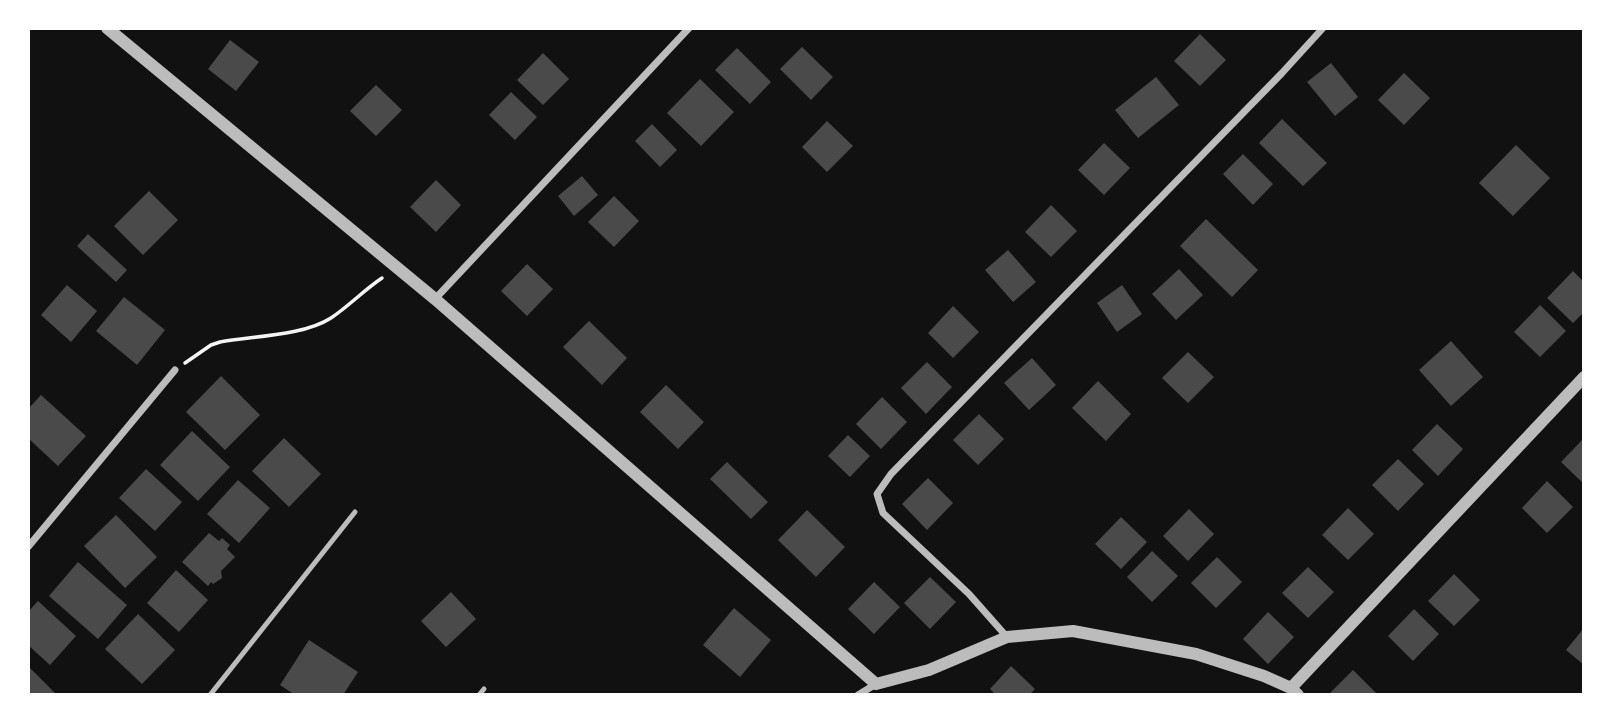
<!DOCTYPE html>
<html>
<head>
<meta charset="utf-8">
<style>
  body { margin:0 }
  #map { position:relative; width:1612px; height:723px; overflow:hidden; background:#111; font-family:"Roboto Condensed",sans-serif }
  canvas { display:block }
  .frame { position:absolute; inset:0; border:30px solid #fff; pointer-events:none }
</style>
</head>
<body>
<div id="map">
<canvas width="1612" height="723"></canvas>
<div class="frame"></div>
</div>
<script>
const ctx = document.querySelector('canvas').getContext('2d');
ctx.lineJoin = 'round';
function fill(path, color) {
  ctx.fillStyle = color;
  ctx.fill(path, 'evenodd');
}
function strokePath(path, color, width, dash) {
  ctx.strokeStyle = color;
  ctx.lineWidth = width;
  ctx.lineCap = dash ? 'butt' : 'round';
  ctx.setLineDash(dash || []);
  ctx.stroke(path);
}
const building = new Path2D(`
  M1200 34 1226 60 1200 86 1174 61Z
  M230 40 259 62 236 91 208 69Z
  M802 47 833 77 811 100 780 69Z
  M737 48 771 82 750 104 715 70Z
  M543 53 569 79 543 105 517 80Z
  M1331 63 1358 97 1335 116 1307 82Z
  M1404 73 1430 98 1404 125 1378 100Z
  M1156 77 1179 105 1138 138 1115 110Z
  M700 79 734 112 701 146 667 113Z
  M376 85 402 110 376 136 350 111Z
  M511 92 537 117 515 140 489 115Z
  M1282 119 1327 163 1303 186 1259 143Z
  M827 121 853 146 827 172 802 147Z
  M652 124 677 150 660 167 635 141Z
  M1104 143 1130 168 1104 195 1078 170Z
  M1516 145 1550 178 1513 216 1479 183Z
  M1243 154 1273 184 1253 205 1223 174Z
  M582 176 598 195 574 216 558 196Z
  M436 180 461 205 436 232 410 207Z
  M149 191 178 220 143 255 114 226Z
  M614 196 639 221 614 247 588 222Z
  M1051 205 1077 231 1051 257 1025 232Z
  M1206 219 1258 270 1232 297 1180 246Z
  M88 234 127 270 116 282 77 246Z
  M1008 250 1036 282 1013 302 985 270Z
  M527 264 553 289 527 316 501 291Z
  M1179 269 1203 295 1176 320 1152 294Z
  M1573 271 1584 282V312L1573 323 1547 298Z
  M67 285 97 311 71 342 41 315Z
  M1122 285 1142 314 1117 332 1097 303Z
  M124 297 165 330 137 365 96 331Z
  M1540 305 1566 331 1540 357 1514 332Z
  M953 306 979 332 953 358 928 333Z
  M589 321 627 358 602 385 563 347Z
  M1451 341 1483 377 1451 406 1419 370Z
  M1188 352 1214 377 1188 403 1162 378Z
  M1032 358 1056 385 1029 410 1004 383Z
  M927 362 952 387 926 414 901 388Z
  M221 376 260 415 225 450 186 412Z
  M1098 381 1131 414 1106 441 1072 408Z
  M666 385 704 422 678 449 640 412Z
  M41 395 86 436 58 466 28 438V409Z
  M882 397 907 422 881 449 856 424Z
  M979 414 1004 439 978 465 953 440Z
  M1437 424 1463 449 1438 476 1412 450Z
  M192 431 230 467 198 501 160 465Z
  M848 435 870 456 850 477 828 456Z
  M284 438 321 474 289 507 252 471Z
  M1584 438V484L1561 462Z
  M1398 459 1424 484 1398 511 1372 485Z
  M727 462 768 502 751 519 710 479Z
  M146 469 182 502 155 531 119 498Z
  M928 478 953 503 927 530 902 504Z
  M238 480 270 508 239 543 207 514Z
  M1547 481 1573 507 1547 533 1522 508Z
  M1348 508 1374 534 1348 560 1322 535Z
  M1189 509 1214 534 1188 561 1163 536Z
  M807 510 845 547 816 577 778 540Z
  M116 515 157 557 125 588 84 546Z
  M1121 517 1147 542 1121 569 1095 544Z
  M209 533 219 541 222 538 230 545 227 549 235 557 221 571 222 578 213 584 211 582 208 586 182 562Z
  M1152 551 1178 576 1152 602 1127 577Z
  M1217 557 1242 582 1216 608 1191 583Z
  M78 562 127 605 98 639 49 596Z
  M1308 567 1334 592 1308 618 1282 593Z
  M176 570 208 600 179 632 147 603Z
  M1454 574 1480 600 1454 626 1428 601Z
  M930 577 956 602 930 629 904 603Z
  M874 582 900 607 874 634 848 609Z
  M451 592 476 619 446 647 421 621Z
  M38 601 76 636 50 665 28 645V612Z
  M734 608 771 640 740 677 703 645Z
  M1414 609 1439 634 1413 661 1388 636Z
  M1268 612 1294 637 1268 664 1243 639Z
  M138 614 175 650 142 684 105 649Z
  M1584 628V665L1566 650Z
  M309 640 358 672 343 695H295L280 685Z
  M28 666 57 695H28Z
  M1011 666 1035 689 1029 695H996L990 689Z
  M1353 670 1378 695H1328Z`);
const path = new Path2D(`
  M185 363 211 345 220 342C253 336 303 336 331 318 349 306 364 290 382 278`);
const service = new Path2D(`
  M210 695 355 512
  M479 695 484 689`);
const minor = new Path2D(`
  M435 299 689 28
  M28 547 175 370
  M1007 637 969 594 883 513 877 494 891 474 1282 73 1323 28
  M858 695 876 684`);
const tertiary = new Path2D(`
  M107 28 435 299 876 684 929 670 1007 637 1073 631 1196 654 1264 676 1291 688 1298 695
  M1291 688 1584 377`);
fill(building, '#4a4a4a');
strokePath(path, '#f5f5f5', 3.5);
strokePath(service, '#bcbcbc', 5);
strokePath(minor, '#bcbcbc', 7);
strokePath(tertiary, '#bcbcbc', 12);
</script>
</body>
</html>
